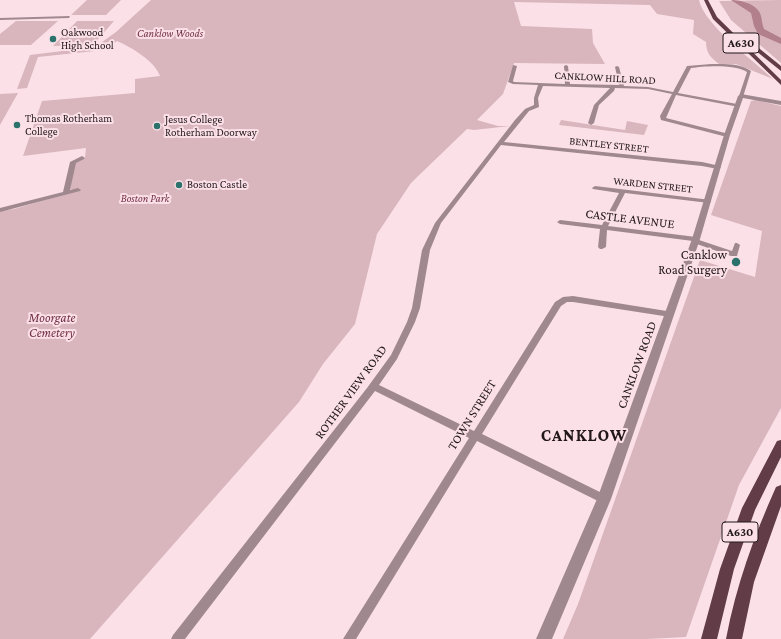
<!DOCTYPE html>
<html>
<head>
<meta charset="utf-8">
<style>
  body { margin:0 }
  canvas { display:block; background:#fbe0e7 }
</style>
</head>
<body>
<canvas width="781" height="639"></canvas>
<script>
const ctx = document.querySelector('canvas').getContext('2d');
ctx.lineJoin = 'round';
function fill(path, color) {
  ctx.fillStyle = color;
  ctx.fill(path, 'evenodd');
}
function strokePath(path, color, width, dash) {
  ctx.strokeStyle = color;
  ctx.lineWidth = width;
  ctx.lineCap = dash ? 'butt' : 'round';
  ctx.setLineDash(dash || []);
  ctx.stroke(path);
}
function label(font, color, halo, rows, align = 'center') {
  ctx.font = font + ' "Crimson Pro",serif';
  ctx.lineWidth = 4;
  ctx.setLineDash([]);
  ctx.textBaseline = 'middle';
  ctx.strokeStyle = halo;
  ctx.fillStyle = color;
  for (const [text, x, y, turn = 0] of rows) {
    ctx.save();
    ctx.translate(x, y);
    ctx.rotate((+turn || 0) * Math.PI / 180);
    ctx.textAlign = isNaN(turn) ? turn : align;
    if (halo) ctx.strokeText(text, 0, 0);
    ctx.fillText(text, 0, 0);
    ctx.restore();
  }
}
const green = new Path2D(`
  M87 0H121L106 15H71Z
  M151 0H699C704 25 754 61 773 79L736 64H719C711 58 706 53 706 42L693 34 694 20 657 14 650 5 514 2 521 26 592 29 593 43 605 64 514 63 503 94 477 120 498 126H510L474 130 467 129 411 183 377 234 355 324 323 364 299 402 90 639H0V211L14 209 77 191 70 189 75 162 85 158 86 148 23 156 42 101 135 93V79L160 76C155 61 131 47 117 41L104 50 38 57 27 88 17 89 30 55 95 47 116 32Z
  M781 0V63L731 20 719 1Z
  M16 21H58L31 45H0V34Z
  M77 21H114L93 45 53 46Z
  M18 93 0 125V94Z
  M756 100 781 106V408L739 485 686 637 647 639H563L578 604 700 260 755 277 762 231 711 215 751 101Z
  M561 120 625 130 627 121 648 125 644 135 559 125Z`);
const river = new Path2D(`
  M731 0C741 0 758 4 761 16 762 20 762 24 764 29L781 38V44L758 34 754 26 751 13Z`);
const minor = new Path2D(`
  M70 16 69 18 0 20V18Z
  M711 64C724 64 740 63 751 71L743 97 739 96 747 72C735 64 704 66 691 68L678 93 737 104 739 105V107L676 95 666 118 729 134V136L727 137 661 120 660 116 672 94 648 89 615 88 614 91 599 105 594 123 591 125 588 123 594 105 610 88 543 86 538 98 539 107 529 111 504 142 702 162 720 166 721 167 718 169 702 166 501 145 441 223 430 250 420 308 415 322 397 359 379 385 474 431 555 302 563 297 573 296 673 312 674 314 670 317 573 302H567L561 306 482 434 608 496 609 499 608 502 604 504 600 502 477 441 356 639H343L469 438 375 391 185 639H171L173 635 367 388 391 355 407 322 412 308 422 250 435 223 515 120 525 109 534 105V98L538 85 513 84 508 82 513 65 517 66 513 81 514 82 565 84 564 66 566 65 568 66 570 84 619 85 615 67 617 66 619 67 624 86 648 87 673 92 687 66Z
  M82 156 85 158 84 159 76 163 70 190 78 188 81 190 80 191 0 212V208L63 192 70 162Z
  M595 186 711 200V202L709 203 625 193 608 226 696 237H698L699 240 732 251 735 243H737L740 245 737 256H731L694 243 693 241 607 230 606 247 602 249H600L598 247 600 229 560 224 557 222 560 220 602 225 619 193 593 189 592 188Z`);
const tertiary = new Path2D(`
  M741 94 781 101V105L743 98 730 135 700 239 611 499 552 639H536L597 499 692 239 724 135 738 96Z`);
const primary = new Path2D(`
  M704 0H708L717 17 781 80V85L713 19Z
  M746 41H750L781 66V71L746 43Z
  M781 440V457L755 510 734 569 717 639H701L720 569 742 508 777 441Z
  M781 485V506L754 582 742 639H726C736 586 754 536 776 487Z`);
const markers = [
  [53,39,4,"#2a726b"],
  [17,125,4,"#2a726b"],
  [157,126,4,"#2a726b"],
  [179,185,4,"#2a726b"],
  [736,262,5,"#2a726b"]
];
const farPoinames = [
  ["Oakwood",61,33],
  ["High School",61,46],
  ["Thomas Rotherham",25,119],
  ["College",25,132],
  ["Jesus College",165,120],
  ["Rotherham Doorway",165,133],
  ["Boston Castle",187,185]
];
const farParknames = [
  ["Canklow Woods",170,34],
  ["Boston Park",145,199]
];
const farStreetnames = [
  ["CANKLOW HILL ROAD",605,78,3],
  ["BENTLEY STREET",609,145,6],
  ["WARDEN STREET",653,185,6]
];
const shields = [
  [741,43,36],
  [740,532,36]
];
const shieldNames = [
  ["A630",741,43],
  ["A630",740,532]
];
const streetNames = [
  ["CASTLE AVENUE",630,219,7],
  ["CANKLOW ROAD",637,365,-70],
  ["ROTHER VIEW ROAD",351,392,-54],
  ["TOWN STREET",472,415,-58]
];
const poiNames = [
  ["Canklow",727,255],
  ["Road Surgery",727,270]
];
const parkNames = [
  ["Moorgate",52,318],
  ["Cemetery",52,333]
];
const districtNames = [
  ["CANKLOW",584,436]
];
fill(green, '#d9b6be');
fill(river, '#b27f8c');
fill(minor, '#a0898e');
fill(tertiary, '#a0898e');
fill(primary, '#623c46');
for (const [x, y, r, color] of markers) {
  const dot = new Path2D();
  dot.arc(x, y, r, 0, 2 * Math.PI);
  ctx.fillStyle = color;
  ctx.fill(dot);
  strokePath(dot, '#fbe0e7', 1.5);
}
label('11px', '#21171a', '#fbe0e7', farPoinames, 'left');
label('italic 11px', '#723146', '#fbe0e7', farParknames);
label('11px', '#21171a', '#fbe0e7', farStreetnames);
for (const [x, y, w] of shields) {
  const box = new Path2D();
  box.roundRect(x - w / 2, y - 10, w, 20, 3);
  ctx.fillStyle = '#fbe0e7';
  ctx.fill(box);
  strokePath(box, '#21171a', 1);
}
label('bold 12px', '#21171a', null, shieldNames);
label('13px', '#21171a', '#fbe0e7', streetNames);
label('13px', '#21171a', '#fbe0e7', poiNames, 'right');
label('italic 13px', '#723146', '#fbe0e7', parkNames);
ctx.letterSpacing = '1px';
label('bold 17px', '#21171a', '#fbe0e7', districtNames);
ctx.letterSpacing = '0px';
</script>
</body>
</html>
